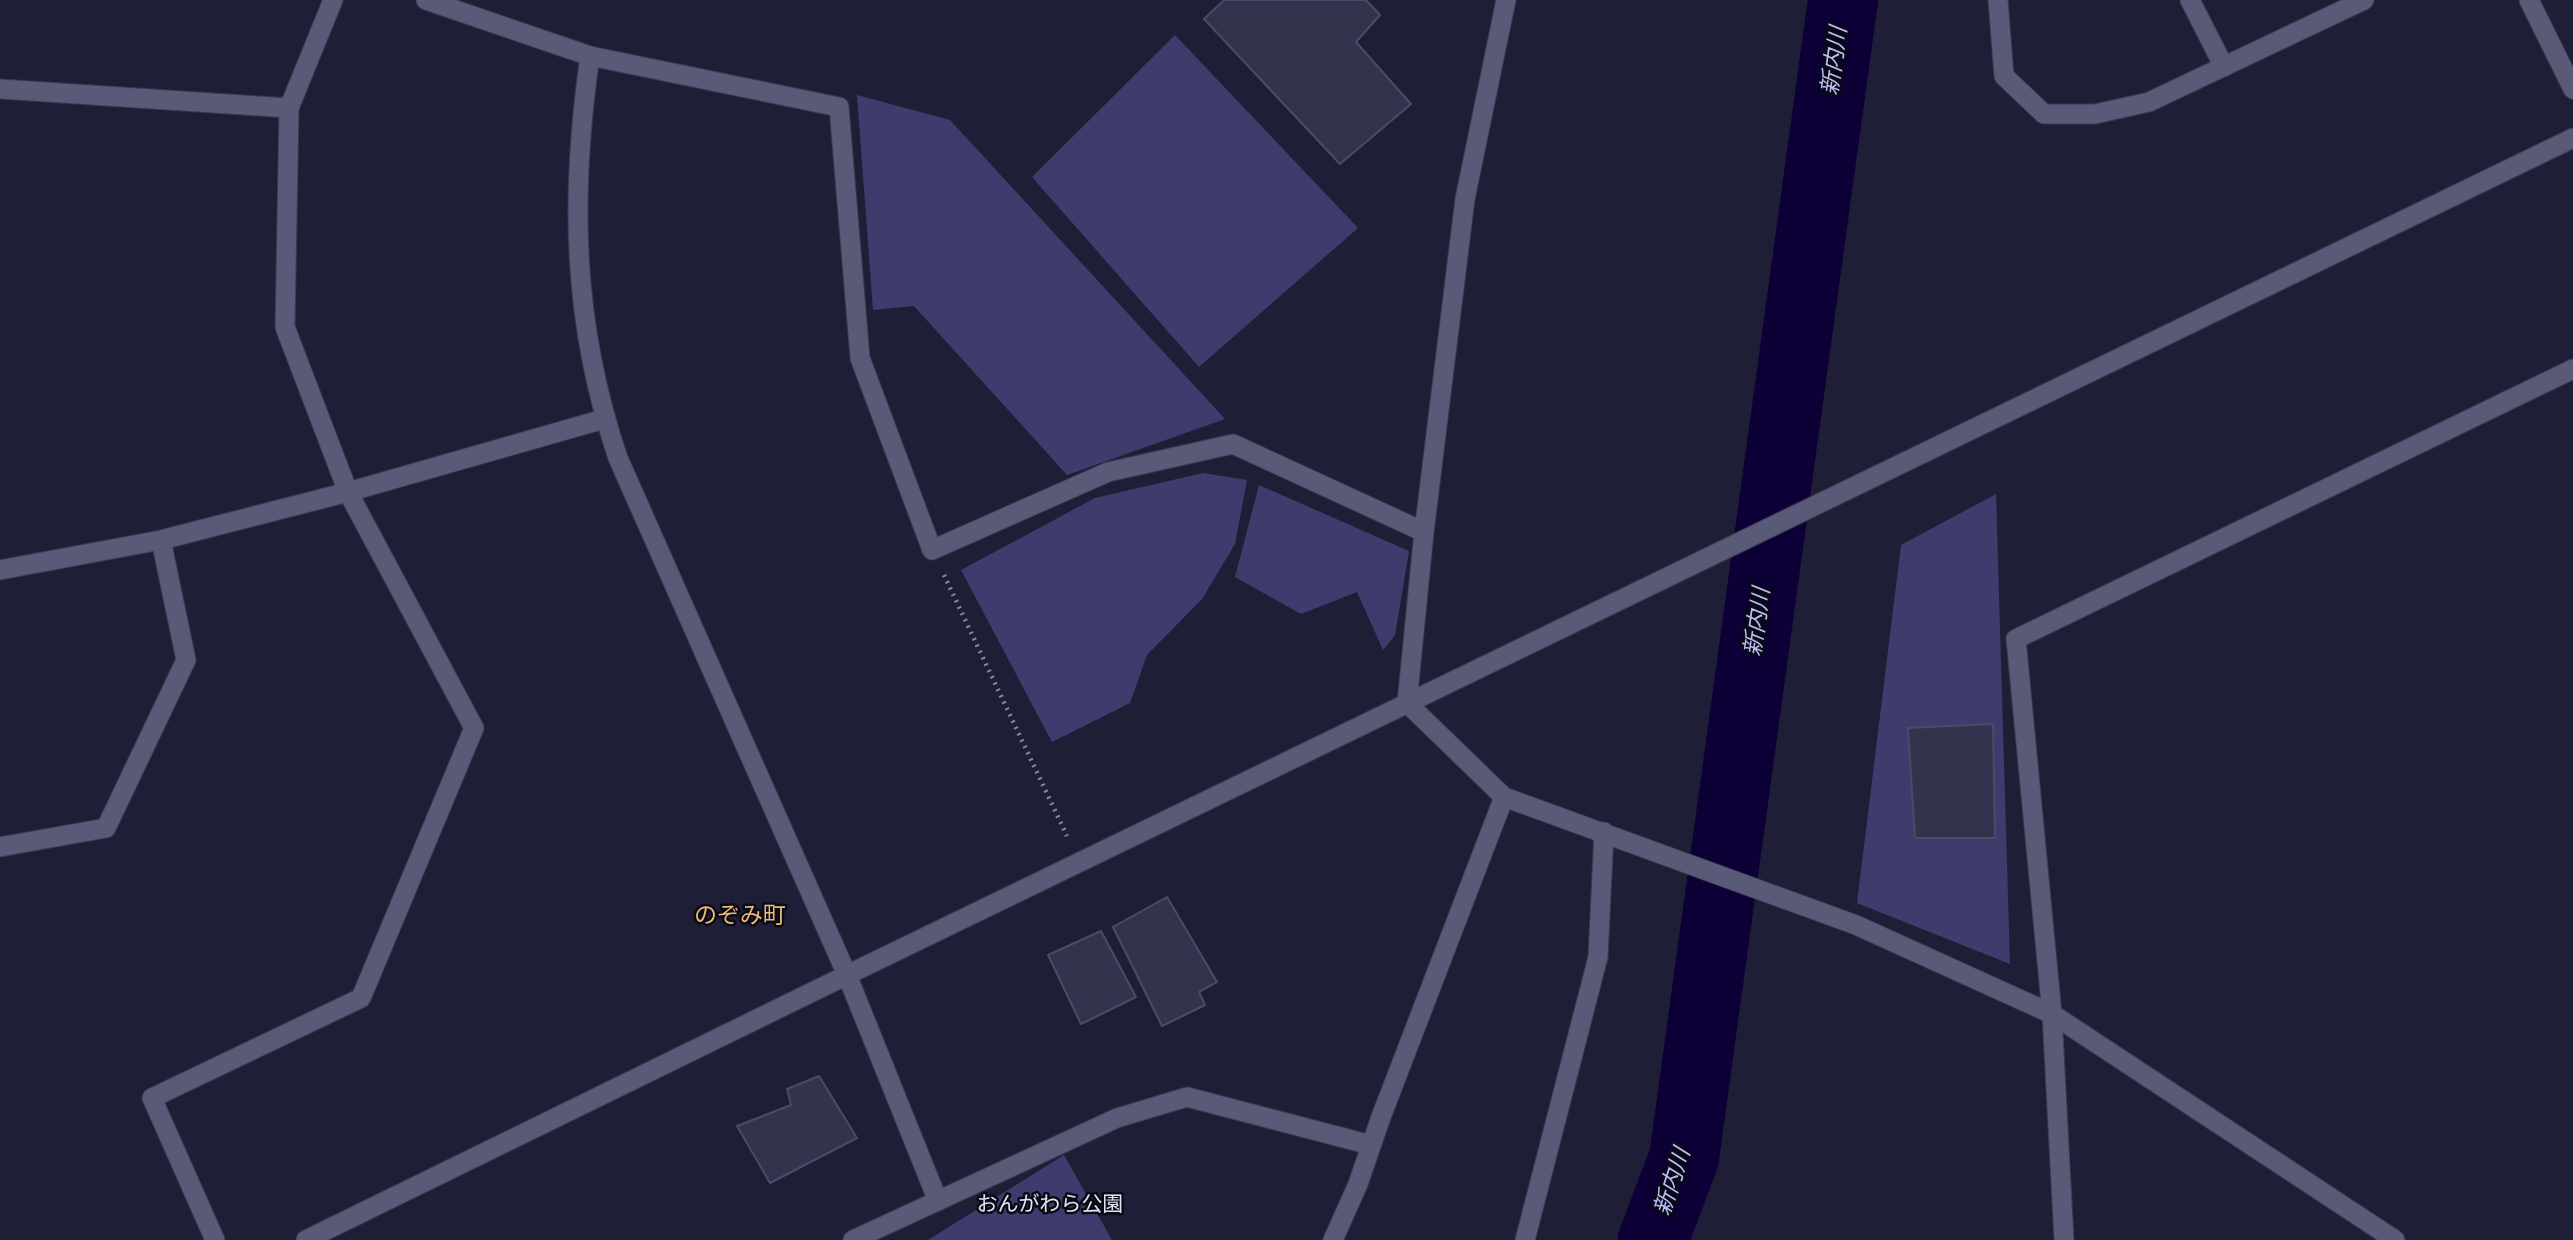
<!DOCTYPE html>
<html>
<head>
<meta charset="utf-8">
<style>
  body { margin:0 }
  canvas { display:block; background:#1f1e37 }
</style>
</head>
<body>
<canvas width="2573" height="1240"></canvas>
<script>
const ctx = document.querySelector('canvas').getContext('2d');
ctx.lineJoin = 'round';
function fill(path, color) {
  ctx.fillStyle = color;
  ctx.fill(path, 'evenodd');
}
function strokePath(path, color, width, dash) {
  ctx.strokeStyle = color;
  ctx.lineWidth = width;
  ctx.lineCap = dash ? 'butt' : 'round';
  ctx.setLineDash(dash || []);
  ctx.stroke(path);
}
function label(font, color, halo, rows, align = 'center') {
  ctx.font = font + ' "Open Sans","Noto Sans JP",sans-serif';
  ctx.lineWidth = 5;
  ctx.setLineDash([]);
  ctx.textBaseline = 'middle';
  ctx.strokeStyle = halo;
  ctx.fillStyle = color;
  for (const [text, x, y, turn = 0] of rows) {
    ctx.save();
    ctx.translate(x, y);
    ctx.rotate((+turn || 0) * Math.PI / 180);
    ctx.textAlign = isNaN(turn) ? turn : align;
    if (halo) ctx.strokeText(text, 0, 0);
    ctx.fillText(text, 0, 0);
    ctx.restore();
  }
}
const green = new Path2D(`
  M1175 35 1358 228 1199 367 1032 177Z
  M857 95 950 120 1225 419 1067 475 914 306 873 310Z
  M1203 473 1247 480 1235 544 1202 599 1147 655 1130 703 1052 742 961 570 1095 498Z
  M1259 485 1409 551 1395 635 1383 650 1357 592 1301 614 1235 577Z
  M1996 494 2010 964 1857 903 1901 545Z
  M1064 1155 1112 1240H928Z`);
const river = new Path2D(`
  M1653 1240 1684 1158 1843 0`);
const building = new Path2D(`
  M1224 0H1366L1380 15 1356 42 1411 104 1340 164 1204 19Z
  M1993 724 1995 838H1915L1908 728Z
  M1167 897 1217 982 1199 992 1205 1005 1162 1026 1113 927Z
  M1101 931 1136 997 1081 1024 1048 955Z
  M819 1076 857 1138 770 1183 737 1126 791 1105 787 1089Z`);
const path = new Path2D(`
  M944 575 1067 836`);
const minor = new Path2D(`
  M426 0 590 56 839 107 860 358 932 550 1108 472 1233 444 1424 532
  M1506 0 1465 199 1424 532 1407 703 1504 797 1856 925 2052 1014 2395 1240
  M1998 0 2004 76 2044 114H2095L2149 102 2364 0
  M2190 0 2224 67
  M2529 0 2573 89
  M0 89 289 108
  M0 570 161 540 348 492 604 419
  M0 847 106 828 186 660 161 540
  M215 1240 152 1098 361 998 474 728 348 492 285 327 289 108 333 0
  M853 1240 1117 1118 1187 1097 1371 1145
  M1333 1240 1358 1184 1381 1117 1504 797
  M1525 1240 1598 957 1604 832
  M2064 1240 2052 1014 2016 639 2573 369`);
const tertiary = new Path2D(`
  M590 56C570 195 572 323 618 458L847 975 938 1201
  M306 1240 847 975 2573 138`);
const parkNames = [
  ["おんがわら公園",1050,1205]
];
const waterNames = [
  ["新内川",1835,61,-82],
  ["新内川",1758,622,-82],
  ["新内川",1673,1182,-72]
];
const neighbourhoodNames = [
  ["のぞみ町",740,916]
];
fill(green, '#3d3c6c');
strokePath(river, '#0d0036', 70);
fill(building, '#33334e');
strokePath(building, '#4b4b68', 2);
strokePath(minor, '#3b3a4f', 21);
strokePath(tertiary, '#3b3a4f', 21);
strokePath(path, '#85869a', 4.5, [2, 5]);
strokePath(minor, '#595a77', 19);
strokePath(tertiary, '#595a77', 19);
label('21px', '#e1e2f6', '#0a0a15', parkNames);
label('italic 23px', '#bcbef8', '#0a0a15', waterNames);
label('23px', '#ebba79', '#0a0a15', neighbourhoodNames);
</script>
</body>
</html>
